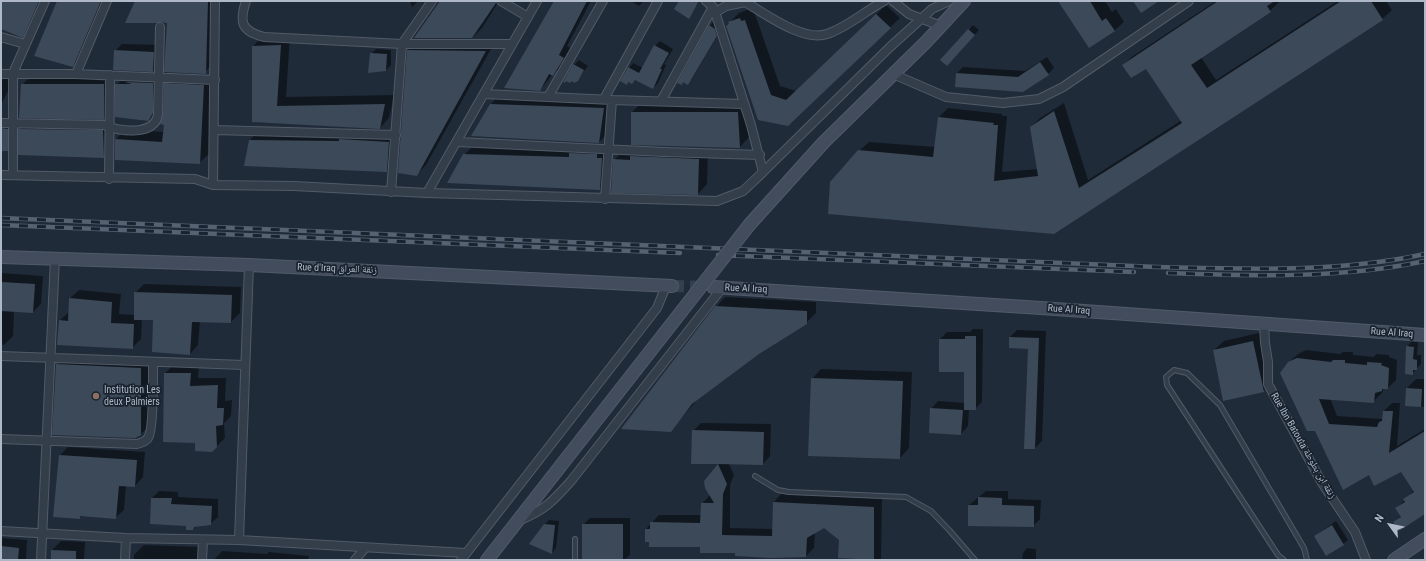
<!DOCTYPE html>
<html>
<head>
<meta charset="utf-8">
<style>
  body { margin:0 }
  #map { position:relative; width:1426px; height:561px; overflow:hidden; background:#202b3a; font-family:"Roboto Condensed",sans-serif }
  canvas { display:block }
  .frame { position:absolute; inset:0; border:2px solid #aeb8c6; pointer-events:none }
  .north { position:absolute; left:1370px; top:505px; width:40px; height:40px; -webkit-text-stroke:3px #19222f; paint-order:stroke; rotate:303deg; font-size:11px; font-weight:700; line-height:16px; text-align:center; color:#aeb8c6 }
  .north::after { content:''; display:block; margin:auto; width:14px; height:18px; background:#aeb8c6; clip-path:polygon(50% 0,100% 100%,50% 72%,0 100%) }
</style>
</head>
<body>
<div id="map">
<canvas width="1426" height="561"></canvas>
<div class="frame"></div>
<div class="north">N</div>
</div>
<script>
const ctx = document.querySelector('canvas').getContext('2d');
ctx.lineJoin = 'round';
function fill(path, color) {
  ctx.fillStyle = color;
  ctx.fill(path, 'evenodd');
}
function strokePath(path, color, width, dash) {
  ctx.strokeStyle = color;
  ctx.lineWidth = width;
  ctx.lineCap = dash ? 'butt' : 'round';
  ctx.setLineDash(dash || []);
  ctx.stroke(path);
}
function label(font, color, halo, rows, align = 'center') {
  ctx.font = font + ' "Roboto Condensed","Noto Naskh Arabic",sans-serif';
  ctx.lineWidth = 3.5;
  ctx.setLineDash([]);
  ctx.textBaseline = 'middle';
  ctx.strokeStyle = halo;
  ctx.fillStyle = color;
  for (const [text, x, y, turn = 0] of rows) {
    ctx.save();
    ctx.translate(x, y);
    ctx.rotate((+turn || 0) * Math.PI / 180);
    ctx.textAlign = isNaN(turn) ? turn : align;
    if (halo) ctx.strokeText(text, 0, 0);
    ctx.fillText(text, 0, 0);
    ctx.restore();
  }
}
const shadow = new Path2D(`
  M1 1H44L32 27 22 36 1 27Z
  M58 1H106L82 56 73 66Z
  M136 1H216L214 63 204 73 168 23Z
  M410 1H418L412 7Z
  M441 1H499L482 28 472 38Z
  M555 1H591L567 46 572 49 563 66 552 75 540 90Z
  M631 1H644L639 6Z
  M681 1H700L689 17Z
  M1059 1H1105L1112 12 1116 9 1124 22 1114 31Z
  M1216 1 1279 2 1270 11 1201 57 1216 80 1338 1H1386L1392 10 1382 19 1053 233 859 151 869 142 936 147 939 117 948 108 1002 114V116H1007L1002 172 1038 169 1031 127 1040 118 1064 103 1088 180 1182 120 1146 67 1123 65 1133 56Z
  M886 5 900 18 787 125 730 22 739 13 749 9 750 12 754 11 780 86 796 91Z
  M714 21 721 30 692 79 687 84 684 81 681 84 710 26Z
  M973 25 979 30 952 60H942Z
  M290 36 286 97 394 95 389 118 380 128 253 122V46L262 37Z
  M418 40 495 42 426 165 416 175 399 173 408 50Z
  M660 41 673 49 664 64 666 65 658 83 653 88 636 79 632 83 629 81 627 83 629 68 633 63 643 68 655 46Z
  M122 44 161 45 160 64 153 71 114 69 115 51Z
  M376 49 391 50V65L386 70 371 54Z
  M1047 57 1054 68 1048 74 956 86 957 73 963 67 1025 71Z
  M579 60 588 66 577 80 574 65Z
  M1 73 16 74 1 105Z
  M175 74 213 76 209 154 199 163 116 159V139L125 130 164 132 165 84Z
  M32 75H113V109L104 118 22 85Z
  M160 76 158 110 150 117 146 121 116 116V85L124 78Z
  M500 94 613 99 608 133 599 142 491 104Z
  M641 103H747L749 137 740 147 632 144V112Z
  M1 119 17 120V141L7 150H1Z
  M29 120 113 122V148L103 157 20 129Z
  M259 130 398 133 396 162 387 171 250 140Z
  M580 144 606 145 609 179 600 189 464 155 474 145 576 148Z
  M641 147 708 149 707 184 698 194 614 160 624 150 637 151Z
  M1 273 43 276 41 304 33 312 14 311 13 336 4 345 1 344Z
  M144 284 241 287 240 313 231 322 200 321 198 345 190 354 154 319H142L141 339 132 348 60 320 69 312 70 298 79 290 121 294 119 314 135 315V293Z
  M725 297 816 302V313L806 323 758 353 697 400 670 431 716 307Z
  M973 329H983L982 402 975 409H969L968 426 961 434 931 409 938 401 965 403V371L940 339 947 332H970Z
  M1017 330 1046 331 1042 441 1035 448 1029 348 1010 337Z
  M1263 332 1273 382 1263 391 1214 350 1224 341Z
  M1411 342H1418L1417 355H1421V364L1412 374 1407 347Z
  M1306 350 1340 354 1343 352H1353V355L1374 357 1376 354 1389 355V357L1397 360 1396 380 1388 388H1384L1382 393 1374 401 1330 398 1337 416 1383 419 1384 411 1392 403H1400L1397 446 1425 429V512L1395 522 1401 516 1397 508 1414 490 1401 470 1369 474 1344 488 1289 362 1298 354Z
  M64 357 148 362V427L141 434H53L57 364Z
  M174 365H199L198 378H226L225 401 232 400 231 416 224 423 225 438 212 451 196 442 165 373Z
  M821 369 912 372 909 448 900 458 812 379Z
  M1416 379H1425V407L1406 405 1407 388Z
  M701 423 771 424 770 456 763 464H729L734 475 730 485V528L773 529 774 502 781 494 882 499 881 560H851L840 539 824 526 815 532 814 548 806 556 736 555V552L701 546 646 529 659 515H701L702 504 710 495 705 481 720 463 693 431Z
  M68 447 145 452 143 477 135 486 126 485 124 510 115 518 82 515 80 517 60 455Z
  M159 491 178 492V497L218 499V517L210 524 196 526 193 529 186 525 151 523 152 498Z
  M986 491H1008V499L1041 500 1040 519 1033 526 969 505Z
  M590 518H630V555L624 560H583V525Z
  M549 520 559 521 556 548 552 553 544 525Z
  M1336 521 1348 540 1343 544 1315 536Z
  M1 538 27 540 26 560H1Z
  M61 541 85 542 84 560H52V550Z
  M144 545 198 547 197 560H134V555Z
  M1027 548 1036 549V560H1022L1023 553Z
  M222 551 267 554 269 552 309 556 308 560H214Z`);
const building = new Path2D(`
  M1 1H39L23 38 1 29Z
  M57 1H101L73 67 34 56Z
  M135 1H208L206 74 164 72 167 23 160 22 156 23H125Z
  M440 1H496V3L472 38H414Z
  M554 1H587L559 55 564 58 553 76 549 74 540 91 504 88Z
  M679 1H699L689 19 674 9Z
  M1058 1H1090L1102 21 1106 18 1115 31 1089 48Z
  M1133 1H1159L1141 13Z
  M1218 1H1275L1267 6 1271 12 1191 65 1207 88 1341 1H1371L1383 20 1054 234 828 214 830 182 858 150 933 157 938 117 994 123 993 125H998L994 181 1038 176 1030 127 1054 111 1079 188 1182 123 1146 69 1131 78 1122 65Z
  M876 14 891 28 788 126 758 120 726 26 729 24 728 22 740 18 741 21 745 20 771 95 786 100Z
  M709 25 715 29 717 36 688 85 683 82 682 85 677 83Z
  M968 29 975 35 947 66 940 60Z
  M281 45 277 106 385 104 380 129 252 122V46Z
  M654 45 669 53 660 69H662L653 89 635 80 632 84 628 82 627 85 620 81 628 67 639 73Z
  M114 50 154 52 153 72 113 70Z
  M407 50 486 51 417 176 398 173Z
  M370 53 387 54 386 71 368 73Z
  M1040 62 1049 75 1023 92 955 87 956 73 1018 77Z
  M573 64 584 70 578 81 574 83 572 81 570 83 566 81 565 83 563 82Z
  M125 82 153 83V113L148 121 115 117V84H132Z
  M164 83 204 85 200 164 115 160V139L162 142 164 125 160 124 163 114Z
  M21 84H104V120L19 118Z
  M490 104 604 108 599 143 471 136Z
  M631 112H738L740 148 631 145Z
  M1 128 8 129V151H1Z
  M18 129 103 130 104 158 18 155Z
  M339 139 389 142 387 172 244 166 249 140 339 141Z
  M569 153 597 154V158H602L600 190 447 183 463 154 569 157Z
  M630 156 699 159 698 195 611 193 613 159 630 160Z
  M1 282 35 284 33 313 1 311Z
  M134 292 232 295 231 323 192 322 190 355 152 352 153 320H134Z
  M69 298 112 302 111 323 134 324 133 349 57 345 59 320 68 321Z
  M715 306 807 311V324L759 354 692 404 671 432 621 429Z
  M965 336H976V410H964V372H939V339H965Z
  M1009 337 1039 338 1035 449H1024L1028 349 1009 348Z
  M1253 341 1264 392 1223 401 1213 350Z
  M1406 346 1414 347 1413 359 1417 360V370H1413V375L1405 374Z
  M1297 358 1331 362 1333 360H1345V363L1367 365V362L1382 363 1381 365 1389 368 1388 389H1382V391L1375 393 1374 403 1319 399 1329 424 1377 427 1379 422 1382 421 1383 411H1393L1389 453 1425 431V514L1399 531 1393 522 1401 517 1395 508 1405 502 1403 499 1414 492 1401 472 1374 486 1369 475 1343 490 1315 431H1307L1280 373 1288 362Z
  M56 364 141 368V435L135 438 52 435Z
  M164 373H191L190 386 218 385 217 408H224L223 425 216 426 217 447 212 452 195 451V443L163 442Z
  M811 378 903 381 900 459 808 456Z
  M1406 388 1422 389 1421 407 1405 406Z
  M930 408 963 410 961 435 929 433Z
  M692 430 764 432 763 465 718 464 727 484 723 494 722 535 772 536 773 502 874 507V560L838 558 839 540 824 528 807 538 806 557 771 558 735 556V553H700V547H649V542H645V529H650V522L700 523 701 503H714L705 488 704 481 718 464H691Z
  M59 455 137 460 135 487 119 486 116 519 80 516V519L53 517Z
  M978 497 1002 498V505L1034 506V527L968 526V505H978Z
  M151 498H172L171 504 212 506 211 525 194 527 193 530H186V526L150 524Z
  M544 524 555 525 552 554 529 544Z
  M582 524H623V560H582Z
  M1332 525 1344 545 1326 556 1314 536Z
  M1 546 19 548 18 560H1Z
  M51 550 76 551V560H51Z`);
const secondaryTunnel = new Path2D(`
  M672 286 710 287`);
const lane = new Path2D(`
  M755 476 778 490 789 492 906 497 931 511 950 531 975 560
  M575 539V560
  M1284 560 1278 555 1167 385 1166 377 1174 370 1187 373 1220 405 1304 548 1307 560`);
const street = new Path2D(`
  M246 1C239 22 241 31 264 37L402 44H512
  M501 1 528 17
  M893 1 909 14 941 26
  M716 12 726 6 745 2C766 14 803 42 827 34 848 27 865 11 884 1
  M1 37 25 44
  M1 74H76L215 80
  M76 74 107 1
  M893 74 946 97 1003 103 1039 99 1063 87 1189 1
  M484 94 612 100 743 104
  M548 97 603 1
  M604 99 658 1
  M661 101 713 7
  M1 123 104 125C119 132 156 136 158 114L160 27
  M214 130 396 135
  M458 142 664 152 760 155
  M763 172 890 47 932 9 949 1
  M1 175 195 179 213 185 294 186 427 193 537 1
  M13 175V73L45 1
  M109 179 110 75
  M213 185 215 1
  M391 192 402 44 432 1
  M427 193 717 201 743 191 763 172 751 125 717 18 713 7 706 1
  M605 199 612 100
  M1264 324 1265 343 1268 362V384L1322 483 1355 532 1366 560
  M1 356 244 365
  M1 439 137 444C141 443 146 441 148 438 154 430 153 376 153 363
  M520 520C545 510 553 501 571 481L722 288
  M1 531 126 538 239 540 466 553
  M239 540 249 265
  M41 560 55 258
  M125 560 126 538
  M202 560 203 540
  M355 560 365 548
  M461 560 657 308 666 286`);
const secondary = new Path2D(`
  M750 224 824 142 926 42 964 1
  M1 257 249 265 672 286
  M713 287 1041 308 1425 335
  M487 560 681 312
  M1394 560 1425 539`);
const rail = new Path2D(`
  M1 218 1157 267C1247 269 1337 273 1425 254
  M1 225 680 253
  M718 255 1134 272
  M1168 273C1254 276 1341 279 1425 261`);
const secondaryBridge = new Path2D(`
  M681 312 750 224`);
const markers = [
  [96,396,4,"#8d6e63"]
];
const streetNames = [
  ["Rue d'Iraq زنقة العراق",337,269,2],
  ["Rue Al Iraq",746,289,3],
  ["Rue Al Iraq",1069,310,4],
  ["Rue Al Iraq",1392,333,4],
  ["Rue Ibn Batouta زنقة ابن بطوطة",1303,446,60]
];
const poiNames = [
  ["Institution Les",104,390],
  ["deux Palmiers",104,402]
];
fill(shadow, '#0007');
fill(building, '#3c4959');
strokePath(secondaryTunnel, '#35404f', 12, [12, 6]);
strokePath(lane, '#515b68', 6);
strokePath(street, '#515b68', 10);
strokePath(secondary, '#515b68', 14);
strokePath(lane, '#343d4a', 4);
strokePath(street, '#343d4a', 8);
strokePath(secondary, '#424c5d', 12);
strokePath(rail, '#566171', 4.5);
strokePath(rail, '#19222f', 3, [9]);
strokePath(secondaryBridge, '#515b68', 14, []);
strokePath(secondaryBridge, '#424c5d', 12);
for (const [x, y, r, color] of markers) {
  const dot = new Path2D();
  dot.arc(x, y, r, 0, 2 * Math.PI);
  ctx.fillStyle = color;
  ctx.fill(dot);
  strokePath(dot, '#19222f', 1.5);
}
label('10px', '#aeb8c6', '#19222f', streetNames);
label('10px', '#aeb8c6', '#19222f', poiNames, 'left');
</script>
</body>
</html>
